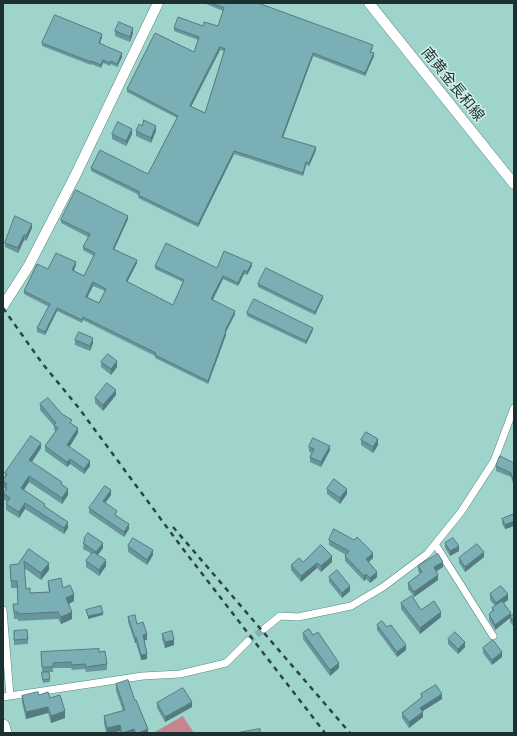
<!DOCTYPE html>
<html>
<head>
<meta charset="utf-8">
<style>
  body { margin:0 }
  #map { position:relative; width:517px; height:736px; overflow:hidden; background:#9fd4cc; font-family:"Exo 2",sans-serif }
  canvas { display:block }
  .frame { position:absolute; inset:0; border:4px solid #1c312f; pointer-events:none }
</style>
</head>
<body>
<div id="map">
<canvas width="517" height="736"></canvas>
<div class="frame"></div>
</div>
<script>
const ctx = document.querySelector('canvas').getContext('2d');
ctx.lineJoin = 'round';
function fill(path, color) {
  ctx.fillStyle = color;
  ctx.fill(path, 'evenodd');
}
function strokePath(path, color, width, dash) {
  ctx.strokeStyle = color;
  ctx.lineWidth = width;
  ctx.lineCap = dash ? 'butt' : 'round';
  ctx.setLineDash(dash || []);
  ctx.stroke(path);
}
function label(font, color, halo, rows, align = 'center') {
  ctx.font = font + ' "Exo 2","Noto Sans JP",sans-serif';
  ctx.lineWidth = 3;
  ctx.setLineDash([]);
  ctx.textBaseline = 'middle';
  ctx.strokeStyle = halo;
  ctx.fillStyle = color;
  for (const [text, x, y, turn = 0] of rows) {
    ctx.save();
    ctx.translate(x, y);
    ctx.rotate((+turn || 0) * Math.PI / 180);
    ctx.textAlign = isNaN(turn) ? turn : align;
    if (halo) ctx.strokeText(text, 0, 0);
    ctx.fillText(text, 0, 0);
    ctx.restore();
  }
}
const green = new Path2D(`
  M183 716 194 733H153Z`);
const streetTunnel = new Path2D(`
  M248 641 264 629`);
const street = new Path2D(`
  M435 544 493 636
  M3 610 10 696
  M264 629 280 616 298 617 351 606 383 587 427 554 461 512 494 461 514 408
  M3 697 143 676 180 674 226 663 248 641`);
const secondary = new Path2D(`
  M369 3 514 184
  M3 306 28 267 75 176 158 3`);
const highway = new Path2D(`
  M3 726 5 733`);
const rail = new Path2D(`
  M3 308 42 363 78 407 183 549 325 733
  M173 527 350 733`);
const wall = new Path2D(`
  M204 3H258L373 48 371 52 374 56 365 76 313 56 283 137 316 150 309 166 306 165 303 176 234 154 198 227 138 198 139 195 91 171V168L148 174 177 118 127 92V89L194 52 198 40 174 31V28L203 26H218L223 11ZM220 50 224 51 205 113 191 106Z
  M115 31 133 33 130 42 115 36Z
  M102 37 100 43 122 57 117 67 111 64 110 66 103 63 101 68 91 64V65L42 46V43Z
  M136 131H156L151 143 136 136Z
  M112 134H132L126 146 112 139Z
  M128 219 114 249 137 263 127 282 173 305 183 282 155 269V266L217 268 252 266 247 275 244 274 238 286 223 279 213 300 235 314 226 331V335L208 384 155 358V356L83 320 82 323 57 311 45 335 37 332V328L49 307 24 294V291L48 269 76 265 74 271 84 276 94 256 83 250V247L88 237 61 223V220ZM93 286 105 291 99 303 87 297Z
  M32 228 26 241 24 240 18 253 5 247V243Z
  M258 284 323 298 315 315 258 287Z
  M247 313 313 330 306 344 247 316Z
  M75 340 93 343 90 351 75 345Z
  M101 362 117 367 111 375 101 367Z
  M116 395 103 411 95 403V398Z
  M40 404 62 414 72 424 78 433 69 447 90 466 84 474 70 464 67 467 45 451V446L56 431 54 430V426L40 410Z
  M361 440 378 445 373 453 361 445Z
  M309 447 330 450 321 467 310 462V457L312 453 309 452Z
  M41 448 32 462 62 485 68 495 62 504 29 482 24 490 45 507 68 528 64 534 25 509 19 518 6 510V504L7 502 3 499V493L5 491V488L3 487V480L5 476V473Z
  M514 463V487L511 477 496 471V466Z
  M327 489 347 494 340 504 327 494Z
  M111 495 105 503 129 529 124 537 89 513V508Z
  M514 514V526L505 529 502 524V519Z
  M84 539 103 548 98 555 106 566 99 576 86 567V561L92 554 83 549Z
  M329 540 373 558 369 562 377 577 370 583 366 579 364 581 345 561V556L346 555 329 545Z
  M445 543 459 551 450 556 445 548Z
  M128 546 153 555 147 565 128 552Z
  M29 549 49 570 41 580 24 568 26 589 30 593 49 592 48 587V581L63 588 74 601 69 604 72 619 61 624 58 619 18 621V619H14L13 604H18L17 588H11L10 565 18 564Z
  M484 557 465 572 459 563V558Z
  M303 562H332L321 572 317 568 301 582 291 570V565Z
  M418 566 443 567 436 571 438 580 414 597 408 589V583L420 574 418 571Z
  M329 577 350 591 342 598 329 582Z
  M490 594 508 600 504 603 511 617 514 614V627L510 622V618L495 630 489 620V614L492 611V608L495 606 490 600Z
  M401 603 441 617 420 634 401 609Z
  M128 617 137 624 147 640H144L147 659 141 660 136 643H135L128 622Z
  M377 625 387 627 406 650 397 657 377 630Z
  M14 631 28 639V644L14 645Z
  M303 633 313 635 339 668 330 676 303 639Z
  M162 634 174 645 165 648 162 639Z
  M448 639 465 647 458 654 448 644Z
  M483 648 502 657 492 665 483 653Z
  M41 652H99L107 664V670L86 672 85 669 72 670 71 668H53V672H49L50 682 43 683Z
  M116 684 135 701 148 733H120V731L114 733H106L104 723V716L123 711 116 691Z
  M421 694 442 699 422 711 423 717 409 728 402 718V713L421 698Z
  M39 695 50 698 65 718 51 723 48 713 26 719 22 703V696Z
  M157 703 192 707 165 722 157 708Z`);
const shadedWall = new Path2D(`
  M133 28V33L130 42V37Z
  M102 34V37L99 46V43Z
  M220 47V50L190 109V106Z
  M122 53V57L117 67V64Z
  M313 53V56L282 140V137Z
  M374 53V56L365 76V73Z
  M103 60V63L101 68V65Z
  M156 126V131L151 143V138Z
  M132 129V134L126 146V141Z
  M316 147V150L309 166V163Z
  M234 151V154L198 227V224Z
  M306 162V165L303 176V173Z
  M128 216V219L113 252V249Z
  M32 224V228L26 241V236Z
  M24 235V240L18 253V248Z
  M137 260V263L126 284V281Z
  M76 262V265L72 273V270Z
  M252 263V266L247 275V272Z
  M244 270V274L238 286V283Z
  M223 276V279L211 302V299Z
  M93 282V286L86 300V297Z
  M323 296V298L315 315V312Z
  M57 308V311L45 335V332Z
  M235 311V314L225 334V331Z
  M313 328V330L306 344V341Z
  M226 331V335L208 384V381Z
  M93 338V343L90 351V346Z
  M117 361V367L111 375V369Z
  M116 390V395L103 411V405Z
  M78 428V433L67 451V445Z
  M378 439V445L373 453V447Z
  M41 443V448L29 466V460Z
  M330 446V450L321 467V462Z
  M70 459V464L67 467V462Z
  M90 461V466L84 474V469Z
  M29 476V482L21 494V488Z
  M68 489V495L62 504V498Z
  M347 489V494L340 504V498Z
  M111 490V495L103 506V501Z
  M25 503V509L19 518V512Z
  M514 521V526L505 529V525Z
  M68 522V528L64 534V528Z
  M129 524V529L124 537V532Z
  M103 543V548L96 557V552Z
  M459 546V551L450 556V551Z
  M153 550V555L147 565V560Z
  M484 552V557L465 572V567Z
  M373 553V558L366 564V559Z
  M332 556V562L321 572V566Z
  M106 560V566L99 576V570Z
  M443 562V567L434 573V567Z
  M49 563V570L41 580V573Z
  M317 563V568L301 582V576Z
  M377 572V577L370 583V578Z
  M366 574V579L364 581V576Z
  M438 575V580L414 597V592Z
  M350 586V591L342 598V593Z
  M74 594V601L66 605V598Z
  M508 594V600L496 608V603Z
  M72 612V619L61 624V617Z
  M441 612V617L420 634V628Z
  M103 613V615L88 619V616Z
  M511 613V618L510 617V618L495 630V625Z
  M147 634V640L143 641V635Z
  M136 637V643H135V638Z
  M174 640V645L165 648V642Z
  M465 642V647L458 654V649Z
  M406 645V650L397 657V652Z
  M502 652V657L492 665V660Z
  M147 654V659L141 660V655Z
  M339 663V668L330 676V670Z
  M442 694V699L420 713V708Z
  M192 702V707L165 722V717Z
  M48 707V713L26 719V712Z
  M65 711V718L51 723V716Z
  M423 712V717L409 728V722Z
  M120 725V731L114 733H107V728Z
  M134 729V733H122Z
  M148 729V733H138Z`);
const building = new Path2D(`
  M211 3H258L373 45 370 52 374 53 365 73 313 53 282 137 316 147 309 163 306 162 303 173 234 151 198 224 138 195 140 192 91 168 100 150 148 174 178 116 127 89 155 33 194 52 199 37 174 28 178 17 203 26 204 22 218 26 224 8ZM220 47 225 49 205 113 190 106Z
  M55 15 102 34 99 43 122 53 117 64 111 61 110 63 103 60 101 65 91 61V62L42 43Z
  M119 22 133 28 130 37 115 31Z
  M144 120 156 126 151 138 136 131 139 124 142 126Z
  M118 122 132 129 126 141 112 134Z
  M76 190 128 216 113 249 137 260 126 281 173 305 184 280 155 266 166 243 217 268 224 251 252 263 247 272 244 270 238 283 223 276 211 299 235 311 225 331H226L208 381 155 355 156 353 83 317 82 320 57 308 45 332 37 328 50 304 24 291 37 264 48 269 56 253 76 262 72 270 84 276 95 253 83 247 90 234 61 220ZM93 282 106 289 99 303 86 297Z
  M15 216 32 224 26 236 24 235 18 248 5 243Z
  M266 268 323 296 315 312 258 284Z
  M254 299 313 328 306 341 247 313Z
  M79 332 93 338 90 346 75 340Z
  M108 354 117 361 111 369 101 362Z
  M107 383 116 390 103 405 95 398Z
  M48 398 62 414 72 420 70 423 78 428 67 445 90 461 84 469 70 459 67 462 45 446 58 428 54 425 56 423 40 404Z
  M366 432 378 439 373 447 361 440Z
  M31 436 41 443 29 460 62 482 61 484 68 489 62 498 29 476 21 488 45 504 44 506 68 522 64 528 25 503 19 512 6 504 10 498 3 493 7 488 5 487 7 484 3 481V480L7 474 5 473Z
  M313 438 330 446 321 462 310 457 314 449 309 447Z
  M500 456 514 463V482L511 473 496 466Z
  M334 479 347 489 340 498 327 489Z
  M105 486 111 490 103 501 117 511 115 515 129 524 124 532 89 508Z
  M514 514V521L505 525 502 519Z
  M334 529 354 540 357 537 373 553 366 559 377 572 370 578 366 574 364 576 345 556 349 551 329 540Z
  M88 533 103 543 96 552 83 543 85 540 84 539Z
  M133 538 153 550 147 560 128 546Z
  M453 538 459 546 450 551 445 543Z
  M477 544 484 552 465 567 459 558Z
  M321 545 332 556 321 566 317 563 301 576 291 565 299 558 303 562Z
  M29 549 49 563 41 573 24 561 26 589 30 588V593L50 592 48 581 61 578 63 588 70 585 74 594 66 598 72 612 61 617 58 612 18 614V612H14L13 604H18L17 581H11L10 565 18 564Z
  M93 552 106 560 99 570 86 561Z
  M438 554 443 562 434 567 438 575 414 592 408 583 422 572 418 566Z
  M337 570 350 586 342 593 329 577Z
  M501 586 508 594 496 603 490 594Z
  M412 596 421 610 434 601 441 612 420 628 401 603Z
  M502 601 511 613 495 625 489 614 494 610 492 608Z
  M101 606 103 613 88 616 86 610Z
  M514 614V622L510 617Z
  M135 615 137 624 143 622 147 634 143 635 147 654 141 655 136 637 135 638 128 617Z
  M382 621 387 627 391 625 406 645 397 652 377 625Z
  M309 629 313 635 318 632 339 663 330 670 303 633Z
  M27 630 28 639 14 640V631Z
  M172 631 174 640 165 642 162 634Z
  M455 632 465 642 458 649 448 639Z
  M493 640 502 652 492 660 483 648Z
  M99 649V652L105 651 107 664 86 667 85 664 72 665 71 662 53 663V667H42L41 652Z
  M42 672H49L50 679 43 680Z
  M128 680 135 701 136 700 148 729 138 733H136L134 729 122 733 120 725 107 728 104 716 125 710 116 684Z
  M436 685 442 694 420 708 423 712 409 722 402 713 422 697 421 694Z
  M183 688 192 702 165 717 157 703Z
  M38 692 39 695 48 692 50 698 60 695 65 711 51 716 48 707 26 712 22 696Z
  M260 729V733H236Z`);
const streetNames = [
  ["南黄金長和線",453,84,51]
];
fill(green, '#c48492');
strokePath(streetTunnel, '#85b3ad', 7, [7, 3.5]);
strokePath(street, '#568982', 8);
strokePath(secondary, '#568982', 11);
strokePath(highway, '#568982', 14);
strokePath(street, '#fff', 7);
strokePath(secondary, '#fff', 10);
strokePath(highway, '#fff', 13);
strokePath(rail, '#2d4643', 2.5, [5, 5]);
fill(wall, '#69969c');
fill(shadedWall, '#557a7f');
fill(building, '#7aafb5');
strokePath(building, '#557a7f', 1);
label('15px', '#1c312f', '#d5efeb', streetNames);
</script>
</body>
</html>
